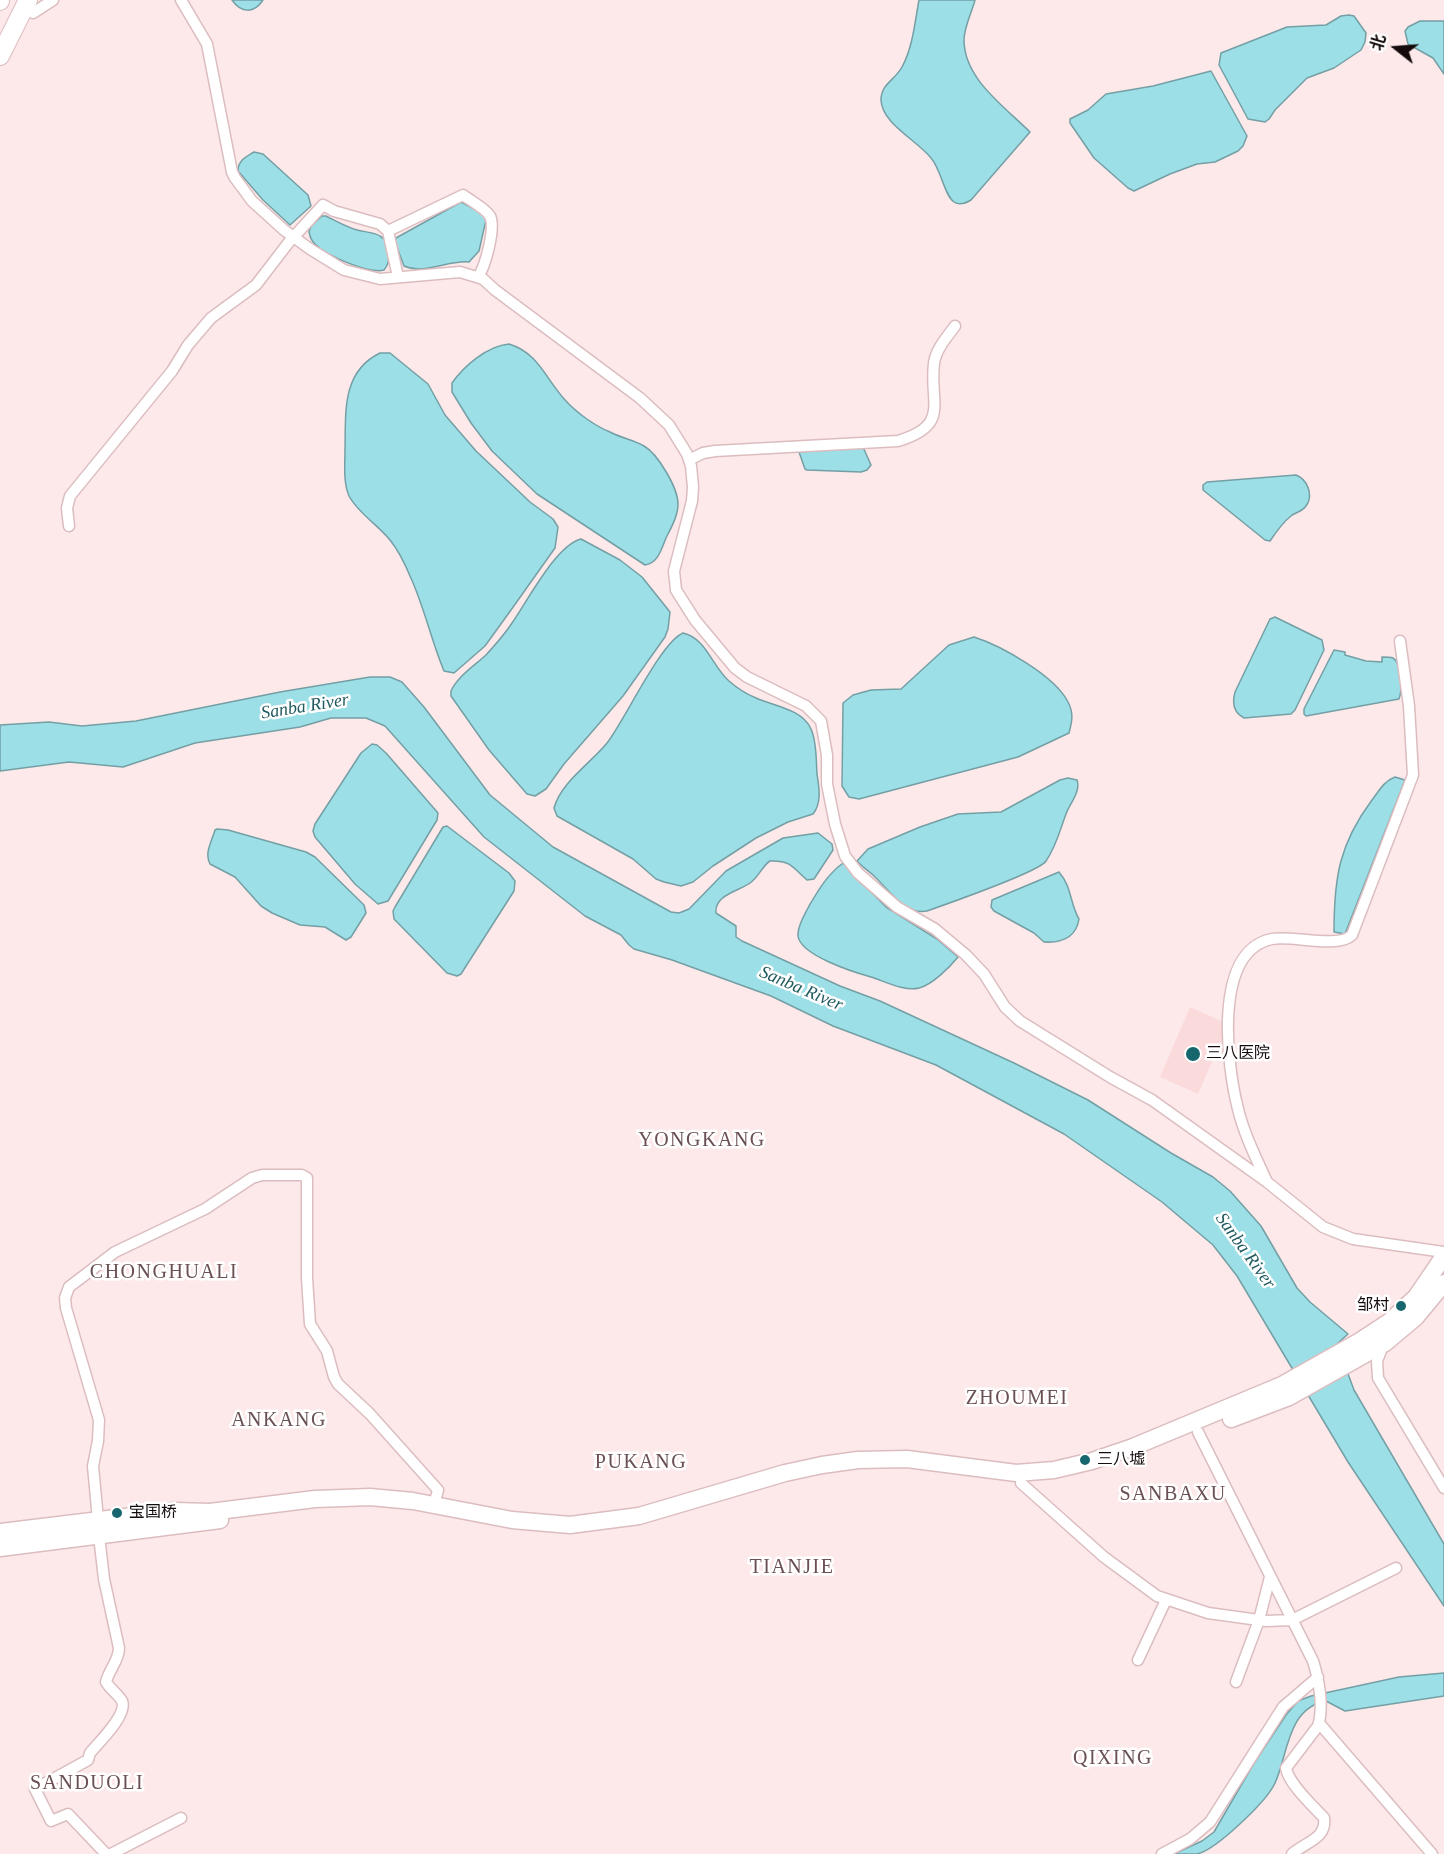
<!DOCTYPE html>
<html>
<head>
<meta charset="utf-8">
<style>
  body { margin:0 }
  #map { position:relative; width:1444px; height:1854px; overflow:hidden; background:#fde9ea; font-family:"Times New Roman","Noto Sans SC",serif }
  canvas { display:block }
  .north { position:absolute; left:1366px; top:18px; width:60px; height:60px; -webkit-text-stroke:4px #fff; paint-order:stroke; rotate:287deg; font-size:16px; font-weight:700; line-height:24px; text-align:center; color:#150b0c }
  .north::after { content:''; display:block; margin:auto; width:21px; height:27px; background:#150b0c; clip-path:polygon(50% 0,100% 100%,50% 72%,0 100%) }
</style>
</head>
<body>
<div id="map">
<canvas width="1444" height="1854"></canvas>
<div class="north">北</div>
</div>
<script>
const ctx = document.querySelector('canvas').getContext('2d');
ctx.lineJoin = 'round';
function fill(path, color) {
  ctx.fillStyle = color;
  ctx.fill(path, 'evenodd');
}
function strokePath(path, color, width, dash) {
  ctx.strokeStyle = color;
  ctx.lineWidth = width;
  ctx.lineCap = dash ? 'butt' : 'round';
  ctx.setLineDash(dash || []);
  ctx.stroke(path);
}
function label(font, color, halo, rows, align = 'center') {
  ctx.font = font + ' "Times New Roman","Noto Sans SC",serif';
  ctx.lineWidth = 5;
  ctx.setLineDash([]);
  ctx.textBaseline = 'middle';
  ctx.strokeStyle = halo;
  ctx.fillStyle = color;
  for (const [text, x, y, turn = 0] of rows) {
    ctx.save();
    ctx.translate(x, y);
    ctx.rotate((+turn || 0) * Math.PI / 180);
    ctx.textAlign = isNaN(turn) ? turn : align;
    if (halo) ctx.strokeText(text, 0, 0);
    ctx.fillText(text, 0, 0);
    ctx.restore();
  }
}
const built = new Path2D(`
  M1190 1007 1221 1021 1226 1030 1198 1094 1160 1077Z`);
const water = new Path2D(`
  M232 0H263C254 14 241 13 232 0Z
  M919 0H975C972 12 964 27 964 40 964 79 1005 107 1030 132L971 200C966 203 960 206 954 202 944 195 941 169 931 158 917 140 882 124 881 100 881 84 895 80 902 67 913 47 915 21 919 0Z
  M1349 15 1354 16 1366 33 1365 42 1361 50 1334 68 1307 78 1275 110 1269 119 1265 122 1248 119 1219 65 1221 53 1287 27 1326 25 1341 16Z
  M1420 21H1444V74L1433 58 1408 44 1405 31 1408 27Z
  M1211 71 1247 136 1243 146 1238 151 1215 162 1197 164 1170 174 1134 191 1128 188 1094 158 1070 123V119L1088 110 1106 94 1153 86Z
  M254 152 263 154 308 195 311 206 290 225 263 200 238 171C238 160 246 157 254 152Z
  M461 202 484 214 486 220 479 251 469 262C447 260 424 275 404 266L395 242 396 238Z
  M322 216H326C336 221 346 227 357 230 364 232 374 232 380 236 391 242 391 262 384 270 369 274 327 256 316 245 312 242 310 237 309 232L311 226Z
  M509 344C539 353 546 380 566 401 577 413 595 426 610 432 621 438 634 440 644 446 658 454 678 488 678 504 678 516 671 528 666 538 661 550 658 563 645 565L537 494 492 451 471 423 452 392V383C464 366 487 346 509 344Z
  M380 353H390L428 384 445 415 476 451 530 502 553 519 558 527 555 548 511 610 485 646 454 673 444 671C431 640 424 606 410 576 405 564 398 550 390 540 378 525 358 513 349 496 343 482 345 465 345 450 346 413 341 372 380 353Z
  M863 447 871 465 867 470 861 472 807 470 805 469 799 452Z
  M1296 475C1307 479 1314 495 1306 506 1302 512 1296 512 1291 516 1282 523 1276 532 1270 541L1265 540 1203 490V485L1207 482Z
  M581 539 620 560 642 577 670 612 668 629 665 637 623 696 564 764 546 789 535 796 527 794 489 750 451 696V691C458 676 474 666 486 655 495 645 505 634 512 623 527 602 556 545 581 539Z
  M1275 617 1322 640 1324 650 1295 710 1291 714 1244 718C1234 713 1232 703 1235 692L1270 619Z
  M683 633C706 638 712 666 729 681 737 688 746 694 756 698 774 706 802 709 811 729 817 742 816 760 817 774 819 787 822 803 813 814L788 822 756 838 713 866 693 882 681 886 664 882 656 879 633 859 557 816 554 808C561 782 591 763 607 743 625 720 660 643 683 633Z
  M974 637C1002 646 1055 676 1068 702 1074 713 1072 722 1069 733L1018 757 859 799 849 797 842 786 843 703 853 695 871 690 901 689 949 645Z
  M1334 650 1345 652V655L1366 661 1382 662V657C1386 657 1390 657 1393 658 1402 663 1402 691 1399 699L1306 716 1304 714V709Z
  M370 677H390L402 682 424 707 490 795 553 847 671 912 679 913 689 909 726 871 783 838 818 833 832 844 833 850 814 879 807 880C793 868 791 860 770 861 762 866 759 877 750 883 739 891 714 895 716 913L736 926V937L742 941 840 986 880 1001 1014 1063 1088 1100 1171 1153 1213 1177 1230 1191 1261 1226 1297 1288 1310 1302 1348 1334 1337 1344 1354 1390 1444 1544V1606L1348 1462 1237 1276 1213 1245 1162 1202 1064 1134 936 1065 833 1026 771 996 672 960 634 949 629 945 621 935 585 916 484 837 385 726 366 718H331L300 727 195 743 123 767 69 762 0 771V725L49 722 82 726 136 721 280 692Z
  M372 744 377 745 386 753 438 813 437 820 388 901 378 904 355 884 315 837 313 831 315 824 361 753Z
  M1395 777 1405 780 1345 934 1334 932C1334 878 1339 844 1372 800 1379 791 1384 781 1395 777Z
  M1068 778 1077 780C1081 792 1070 803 1066 814 1060 830 1056 847 1046 861 1040 871 944 905 927 911 904 915 890 891 875 877 869 871 862 867 857 861L868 849 920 827 958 814 1001 812 1060 780Z
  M447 826 509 873 515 881 514 891 461 974 457 976 447 973 394 919 393 911 395 907 443 827Z
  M217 829 228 830 306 852 315 857 364 905 366 913 351 937 346 940 325 927 300 925 272 913 261 906 235 877 210 864C204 853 212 841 215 830Z
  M843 863 886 907 937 939 958 957C950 967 932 985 919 988 905 992 884 981 871 977 853 972 800 955 798 936 797 926 805 914 809 906 819 889 827 875 843 863Z
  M1059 872C1072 887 1070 904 1079 919 1076 938 1061 943 1044 942L1034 933 994 911 991 907 992 900Z
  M1444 1673V1696L1345 1711 1326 1701C1287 1708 1288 1755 1275 1783 1267 1801 1216 1850 1197 1854 1190 1854 1181 1854 1174 1854L1202 1841 1214 1832 1254 1763 1286 1715 1298 1701 1311 1696 1399 1677Z`);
const street = new Path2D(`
  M181 0 207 44 232 172 235 178 252 201 284 230 310 249 344 270 380 279 460 272 483 279 495 290 640 398 669 425 687 454 691 466 693 487 692 501 674 571 676 590 695 620 735 668 747 677 806 706 821 721 827 755V784L835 824 845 856 858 873 897 907 935 929 966 955 984 974 1005 1007 1020 1021 1110 1077 1152 1100 1267 1182 1323 1227 1353 1239 1444 1252
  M33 13 53 0
  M388 231 463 195C471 201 485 208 490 216 496 228 485 267 478 277
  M689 460 703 453 715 451 898 441C951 425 929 403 934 363 936 349 947 337 955 326
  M69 526 67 508 70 496 172 371 188 345 211 318 256 285 289 242 323 205 334 211 380 224 388 231 398 277
  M1267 1182C1256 1158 1244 1134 1238 1109 1227 1066 1212 951 1272 939 1293 935 1338 949 1352 935L1413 775 1409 706 1400 641
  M1384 1343 1377 1361 1378 1378 1444 1488
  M1198 1432 1313 1661C1319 1680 1324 1707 1318 1726L1286 1768C1288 1783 1313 1806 1324 1818 1327 1839 1305 1842 1292 1854
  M1021 1483 1104 1557 1157 1596 1208 1613 1266 1621 1292 1620 1396 1568
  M98 1520 93 1466 98 1441 99 1420 66 1308 65 1298 69 1287 115 1252 205 1209 252 1178 262 1175H302L307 1178V1278L310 1324 327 1351 334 1377 338 1384 370 1414 438 1490 434 1505
  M99 1536 104 1579 119 1648C119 1661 109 1669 106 1682 110 1689 118 1694 122 1701 128 1715 98 1743 90 1753L88 1760 35 1789 51 1821 68 1814 106 1854H110
  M1138 1660 1166 1600
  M1236 1682 1259 1620 1270 1577
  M1319 1723 1432 1854
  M111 1854 181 1818
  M1162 1854 1190 1839 1210 1822 1283 1707 1318 1677`);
const primary = new Path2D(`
  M1231 1419 1289 1397 1385 1343 1416 1317 1444 1283
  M0 1532 174 1511 210 1512 315 1499 370 1497 413 1501 512 1520 570 1525 639 1516 785 1473 822 1465 858 1460 907 1459 1016 1473 1054 1470 1092 1461 1133 1447 1282 1385 1360 1341 1389 1322 1416 1297 1444 1256
  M0 1548 220 1520`);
const highway = new Path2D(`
  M0 1V0
  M0 56 28 0`);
const markers = [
  [1193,1054,8,"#18666d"],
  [1401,1306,6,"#18666d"],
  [1085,1460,6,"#18666d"],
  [117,1513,6,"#18666d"]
];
const poiNames = [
  ["三八医院",1206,1054],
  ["邹村",1389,1306,"right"],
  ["三八墟",1097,1460],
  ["宝国桥",129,1513]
];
const waterNames = [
  ["Sanba River",305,707,-9],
  ["Sanba River",801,989,23],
  ["Sanba River",1245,1251,54]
];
const quarterNames = [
  ["YONGKANG",702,1141],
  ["CHONGHUALI",164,1273],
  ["ZHOUMEI",1017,1399],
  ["ANKANG",279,1421],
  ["PUKANG",641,1463],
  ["SANBAXU",1173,1495],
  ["TIANJIE",792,1568],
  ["QIXING",1113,1759],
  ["SANDUOLI",87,1784]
];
fill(built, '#fbdadc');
fill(water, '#9cdfe6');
strokePath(water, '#749fa5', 1.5);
strokePath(street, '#dcbdbf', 13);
strokePath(primary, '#dcbdbf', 19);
strokePath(highway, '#dcbdbf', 20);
strokePath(street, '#fff', 10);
strokePath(primary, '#fff', 16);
strokePath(highway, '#fff', 18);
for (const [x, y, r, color] of markers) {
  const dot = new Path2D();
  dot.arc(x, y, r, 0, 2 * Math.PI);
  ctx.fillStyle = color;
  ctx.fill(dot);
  strokePath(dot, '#fff', 2);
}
label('16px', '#150b0c', '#fff', poiNames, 'left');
label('italic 18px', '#215a5f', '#fff', waterNames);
ctx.letterSpacing = '1.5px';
label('20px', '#6a5052', '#fff', quarterNames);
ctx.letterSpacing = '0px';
</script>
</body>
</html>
